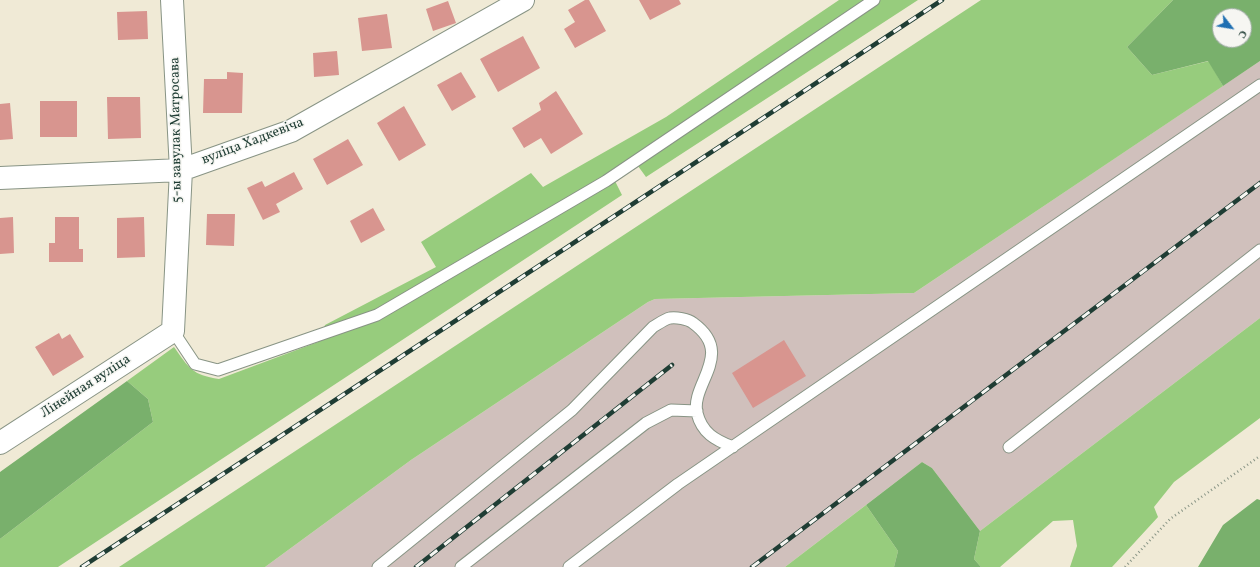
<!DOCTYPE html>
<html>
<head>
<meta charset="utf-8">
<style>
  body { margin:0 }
  #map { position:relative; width:1260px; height:567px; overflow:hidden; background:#f0ead6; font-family:Vollkorn,serif }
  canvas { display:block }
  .north { position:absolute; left:1212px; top:8px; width:40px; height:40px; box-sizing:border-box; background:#f6f6f2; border:1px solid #a0aca6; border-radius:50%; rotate:121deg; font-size:11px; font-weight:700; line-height:16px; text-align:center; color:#1f3d34 }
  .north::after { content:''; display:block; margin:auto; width:14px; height:18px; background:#1f6fb2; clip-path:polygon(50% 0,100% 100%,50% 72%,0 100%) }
</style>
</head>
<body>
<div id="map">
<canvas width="1260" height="567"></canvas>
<div class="north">С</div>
</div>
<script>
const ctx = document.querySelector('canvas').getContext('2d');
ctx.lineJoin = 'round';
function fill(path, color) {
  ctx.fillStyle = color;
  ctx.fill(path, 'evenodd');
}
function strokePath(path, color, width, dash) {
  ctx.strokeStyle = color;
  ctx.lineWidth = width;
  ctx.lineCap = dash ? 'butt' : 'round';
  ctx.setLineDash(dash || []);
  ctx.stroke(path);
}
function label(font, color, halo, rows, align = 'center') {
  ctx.font = font + ' Vollkorn,serif';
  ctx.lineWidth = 3;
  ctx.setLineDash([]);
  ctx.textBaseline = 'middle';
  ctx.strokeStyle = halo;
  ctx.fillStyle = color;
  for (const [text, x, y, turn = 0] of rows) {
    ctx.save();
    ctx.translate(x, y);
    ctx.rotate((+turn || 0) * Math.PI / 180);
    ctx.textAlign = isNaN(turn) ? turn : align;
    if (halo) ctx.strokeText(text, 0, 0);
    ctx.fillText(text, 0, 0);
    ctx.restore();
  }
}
const industrial = new Path2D(`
  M1260 61V318L980 531 932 468 922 462 785 567H265L411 460 648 302 655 299 914 293Z`);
const green = new Path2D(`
  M839 0H918L646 177 638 166 615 181 622 195 58 567H0V539L153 422 148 399 127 381 174 347C189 368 192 375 219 379L318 342 325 325 436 267 421 242 531 173 543 187 666 117Z
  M981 0H1173L1127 47 1152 75 1209 61 1223 86 914 293 655 299 648 302 411 460 265 567H119Z
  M1260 318V418L1174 482 1154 507 1158 517 1112 567H1070L1077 546 1073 520 1053 521 1000 567H981L974 559 980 531Z
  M866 505 898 551 894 567H785Z`);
const forest = new Path2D(`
  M1173 0H1260V61L1223 86 1208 61 1152 75 1127 47ZM1220 16H1244V40H1220Z
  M127 381 148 399 153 422 0 539V472Z
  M922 462 932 468 980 531 974 559 981 567H894L898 551 866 505Z
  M1257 499 1260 500V567H1198L1223 525Z`);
const building = new Path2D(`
  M585 0H589L606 31 575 48 564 29 575 22 568 10Z
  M639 0H679L681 4 650 20Z
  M448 1 456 23 433 31 426 9Z
  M147 11 148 39 118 40 117 12Z
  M387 14 392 48 362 51 358 18Z
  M523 36 540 68 498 92 480 59Z
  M337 51 339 75 314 77 313 53Z
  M227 72 243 73 242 113H203L204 79H227Z
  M461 72 476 97 452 111 437 85Z
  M556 91 583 134 551 154 541 138 524 148 512 128 541 110 539 103Z
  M107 97H140L141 138 108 139Z
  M40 101H77V137H40Z
  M10 103 13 139 0 140V104Z
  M404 106 426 145 399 161 377 123Z
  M348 139 363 165 327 185 313 159Z
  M294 172 303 189 276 204 280 212 263 220 247 188 262 181 265 187Z
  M373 208 385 230 361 243 350 221Z
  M207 214H235L234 246 206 245Z
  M13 217 14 253 0 254V218Z
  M55 217H79V249H83V262H49V243H55Z
  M144 217 145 257 117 258V218Z
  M59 333 62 339 70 334 84 357 53 376 35 347Z
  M784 340 806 376 753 408 732 373Z`);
const path = new Path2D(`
  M1125 567 1170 519 1260 456`);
const service = new Path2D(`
  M173 331 195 364 218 370 377 315 606 181 874 0
  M1009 447 1260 250
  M378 567 572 410 653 327C658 324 665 319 670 318 676 317 688 319 693 323 736 354 690 384 697 413 702 433 715 440 733 447
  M461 567 646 423 671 410 697 411
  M569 567 678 484 1260 85`);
const minor = new Path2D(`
  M0 178 181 170 291 131 523 0
  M0 443 173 331 181 170 172 0`);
const rail = new Path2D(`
  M82 567 942 0
  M416 567 672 365
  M752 567 1260 183`);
const streetNames = [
  ["5-ы завулак Матросава",177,130,-91],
  ["вуліца Хадкевіча",253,142,-21],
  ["Лінейная вуліца",86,387,-33]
];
fill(industrial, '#d0c0bc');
fill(green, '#97cc7d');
fill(forest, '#79b06c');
fill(building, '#d8958f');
strokePath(service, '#889485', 13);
strokePath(minor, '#889485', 24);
strokePath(path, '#889485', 2.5, [1, 3]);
strokePath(service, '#fff', 11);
strokePath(minor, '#fff', 22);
strokePath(rail, '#1f3d34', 4.5);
strokePath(rail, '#f6f6f2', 3, [9]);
label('14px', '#1f3d34', '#f6f6f2', streetNames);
</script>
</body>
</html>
